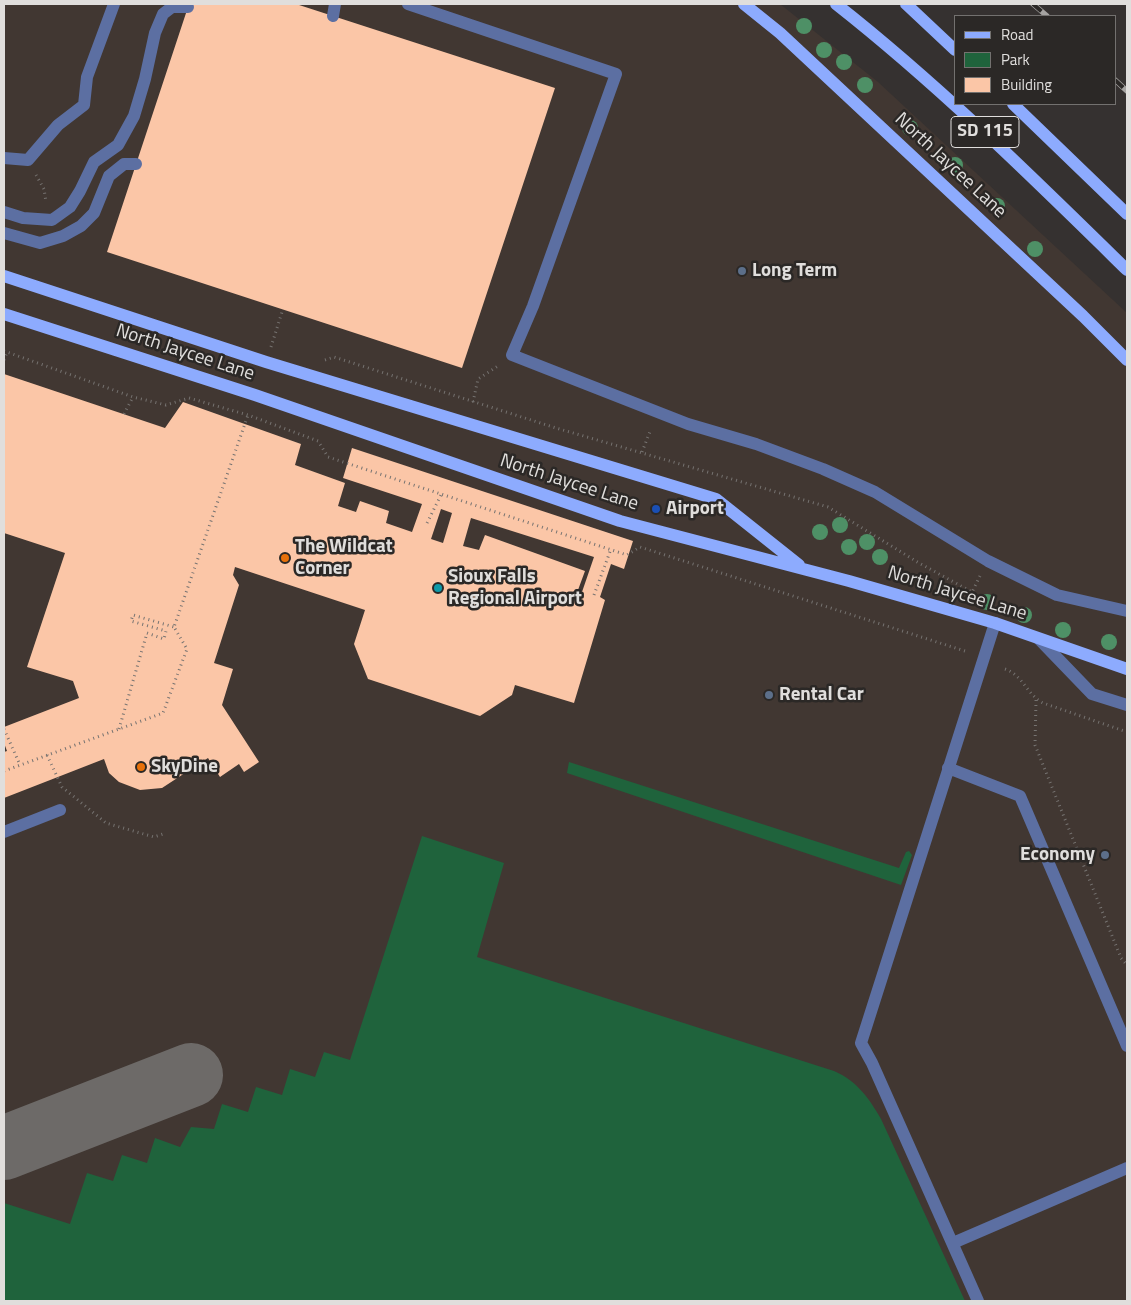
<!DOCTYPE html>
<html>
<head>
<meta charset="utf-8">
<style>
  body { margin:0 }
  #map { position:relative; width:1131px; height:1305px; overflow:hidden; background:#353130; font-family:"Titillium Web",sans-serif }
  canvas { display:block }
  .frame { position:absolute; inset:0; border:5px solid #e0dedc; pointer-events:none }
  .legend { position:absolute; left:954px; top:15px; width:162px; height:90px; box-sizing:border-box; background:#2b2826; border:1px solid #73716f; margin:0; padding:6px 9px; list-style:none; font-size:15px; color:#e0dedc }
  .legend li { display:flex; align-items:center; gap:10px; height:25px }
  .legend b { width:25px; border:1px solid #73716f }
</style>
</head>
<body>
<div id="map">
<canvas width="1131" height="1305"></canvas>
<div class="frame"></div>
<ul class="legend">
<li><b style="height:6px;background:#8dabfe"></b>Road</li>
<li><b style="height:14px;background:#1f633c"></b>Park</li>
<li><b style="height:14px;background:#fbc6a7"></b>Building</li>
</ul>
</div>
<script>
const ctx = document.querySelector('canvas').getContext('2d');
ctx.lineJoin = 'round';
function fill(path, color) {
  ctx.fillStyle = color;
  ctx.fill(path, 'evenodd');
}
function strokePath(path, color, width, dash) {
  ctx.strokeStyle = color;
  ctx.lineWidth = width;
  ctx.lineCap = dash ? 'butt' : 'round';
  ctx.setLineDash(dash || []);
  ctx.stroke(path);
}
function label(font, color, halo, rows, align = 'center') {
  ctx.font = font + ' "Titillium Web",sans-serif';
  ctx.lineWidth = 5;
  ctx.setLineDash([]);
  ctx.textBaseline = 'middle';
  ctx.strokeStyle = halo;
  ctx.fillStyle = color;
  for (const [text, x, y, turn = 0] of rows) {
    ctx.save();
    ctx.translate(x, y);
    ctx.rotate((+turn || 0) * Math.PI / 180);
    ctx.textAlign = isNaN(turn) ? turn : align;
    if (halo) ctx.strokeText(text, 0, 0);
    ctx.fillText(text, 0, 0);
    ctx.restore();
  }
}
const built = new Path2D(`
  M4 4H780L878 82 1127 313V1301H4Z`);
const green = new Path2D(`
  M569 762 899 868 906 852 909 851 912 855 901 885 567 773Z
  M422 836 504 863 477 957 834 1071C857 1081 869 1098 881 1119L965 1301H4V1203L70 1224 87 1173 113 1181 122 1155 147 1163 155 1138 180 1147 191 1127 214 1129 222 1104 248 1112 256 1087 282 1095 290 1069 315 1077 324 1052 350 1060Z`);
const taxiway = new Path2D(`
  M4 1148 191 1075`);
const building = new Path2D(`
  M189 4H296L555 88 462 368 107 252Z
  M4 374 165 428 183 402 301 444 295 465 345 483 338 506 356 512 360 501 389 511 386 523 412 532 422 504 343 478 352 448 633 541 624 569 611 564 600 597 605 600 574 703 515 685 512 695 480 716 368 679 354 644 365 610 235 567 233 575 239 585 214 663 233 669 222 705 259 762 244 772 239 764 220 777 208 758 162 788 140 790 119 782 109 773 104 759 4 798V752L7 751 4 743V727L79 698 73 681 27 667 65 553 4 533ZM441 509 452 513 443 543 431 539ZM471 518 594 557 582 592 578 590 585 571 485 535 479 550 463 546Z`);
const path = new Path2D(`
  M36 175 44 189 46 202
  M271 347 283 309
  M4 351 133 397 166 405 189 398 248 415 318 441 328 457 627 555 640 547 968 652
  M4 360 7 352
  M325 360 334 357 556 428 828 507 919 563 972 592 980 576
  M473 402 478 379 498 366
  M124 414 133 397
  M642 452 651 429
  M427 523 442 493
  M594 595 611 549
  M1005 669C1023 675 1027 695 1043 703L1127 732
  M1036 700 1035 745 1121 958 1127 965
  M4 729 20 765
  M119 729 147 633 164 639 166 631 131 621 133 615 174 627
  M47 755 62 787 106 823 154 837 166 833
  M4 771 163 713 187 649 174 627 248 415`);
const minor = new Path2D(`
  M408 4 616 74 533 306 512 355 688 424 756 444 823 469 875 492 988 561 1057 595 1127 611
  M333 16 335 4
  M4 158 28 160 58 125 84 105 87 77 114 4
  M4 212 23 218 52 220 70 207 80 191 94 162 118 145 134 116 145 79 155 33 163 14 172 7H188
  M4 233 40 243 63 236 81 226 94 213 109 176 124 164H136
  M1039 639 1092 694 1127 705
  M948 768 1020 796 1127 1046
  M4 832 60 810
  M953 1243 1127 1168
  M978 1301 872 1063 861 1043 995 623`);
const major = new Path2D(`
  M744 4 780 33 1083 316 1127 360
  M836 4C939 85 1033 178 1127 270
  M906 4 955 50
  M1013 104 1127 214
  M4 276 266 362 716 499 799 565
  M4 314 255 395 620 521 849 581 995 623 1127 669`);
const rail = new Path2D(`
  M1033 4 1047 16
  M1115 80 1127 91`);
const trees = [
  [804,26],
  [824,50],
  [844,62],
  [865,85],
  [910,128],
  [955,165],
  [997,206],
  [1035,249],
  [840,525],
  [820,532],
  [867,542],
  [849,547],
  [880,557],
  [987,602],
  [1024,615],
  [1063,630],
  [1109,642]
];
const markers = [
  [742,271,5,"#5c6f8a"],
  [656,509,5,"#1a4fb4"],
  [285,558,5,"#e8710a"],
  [438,588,5,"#0f9aa8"],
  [769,695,5,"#5c6f8a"],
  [141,767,5,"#e8710a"],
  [1105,855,5,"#5c6f8a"]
];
const shields = [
  [985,132,68]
];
const shieldNames = [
  ["SD 115",985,132]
];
const streetNames = [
  ["North Jaycee Lane",950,166,43],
  ["North Jaycee Lane",185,353,18],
  ["North Jaycee Lane",569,483,18],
  ["North Jaycee Lane",957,594,17]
];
const poiNames = [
  ["Long Term",752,271],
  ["Airport",666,509],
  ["The Wildcat",295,547],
  ["Corner",295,569],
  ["Sioux Falls",448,577],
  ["Regional Airport",448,599],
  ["Rental Car",779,695],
  ["SkyDine",151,767],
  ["Economy",1095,855,"right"]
];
fill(built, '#413732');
fill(green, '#1f633c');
strokePath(taxiway, '#6d6a68', 64);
fill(building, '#fbc6a7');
strokePath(path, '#767371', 3, [1, 4]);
strokePath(minor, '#5c6fa2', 12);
strokePath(major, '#8dabfe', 12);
strokePath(rail, '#a5a3a1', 5.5);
strokePath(rail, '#2b2826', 4, [11]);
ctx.fillStyle = '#4e9066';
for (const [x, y] of trees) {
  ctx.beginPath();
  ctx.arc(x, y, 8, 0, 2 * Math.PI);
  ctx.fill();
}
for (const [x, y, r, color] of markers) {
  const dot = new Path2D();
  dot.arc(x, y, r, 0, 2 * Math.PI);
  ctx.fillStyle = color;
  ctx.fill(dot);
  strokePath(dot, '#2b2826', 2);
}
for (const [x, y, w] of shields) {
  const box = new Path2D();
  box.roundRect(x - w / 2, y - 15.5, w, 31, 4);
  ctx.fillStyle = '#2b2826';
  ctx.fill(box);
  strokePath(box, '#e0dedc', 1);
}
label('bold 18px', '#e0dedc', null, shieldNames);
label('19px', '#e0dedc', '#2b2826', streetNames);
label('bold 19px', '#e0dedc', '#2b2826', poiNames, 'left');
</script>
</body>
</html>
